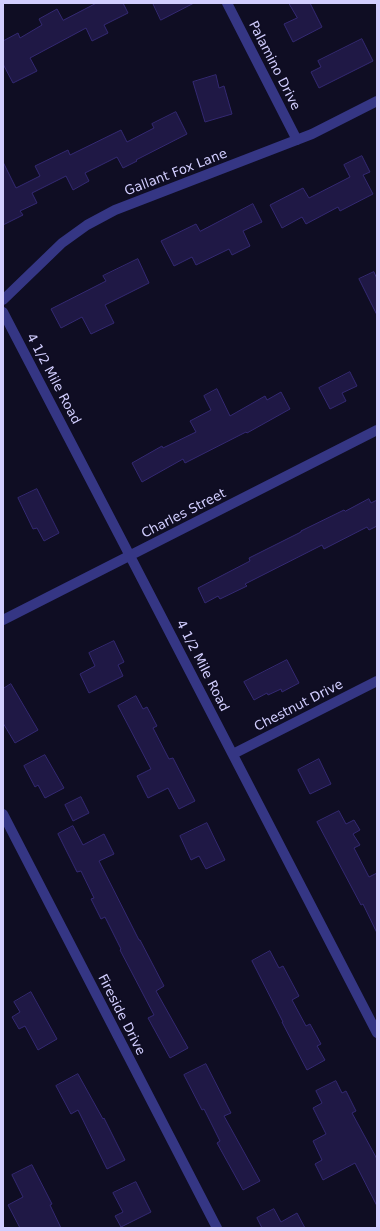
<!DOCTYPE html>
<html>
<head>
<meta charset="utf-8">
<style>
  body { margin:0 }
  #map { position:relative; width:380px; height:1231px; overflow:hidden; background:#0f0d23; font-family:"DejaVu Sans",sans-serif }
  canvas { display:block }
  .frame { position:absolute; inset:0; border:4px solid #d2ceff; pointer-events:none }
</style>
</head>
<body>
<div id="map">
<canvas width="380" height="1231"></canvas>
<div class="frame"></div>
</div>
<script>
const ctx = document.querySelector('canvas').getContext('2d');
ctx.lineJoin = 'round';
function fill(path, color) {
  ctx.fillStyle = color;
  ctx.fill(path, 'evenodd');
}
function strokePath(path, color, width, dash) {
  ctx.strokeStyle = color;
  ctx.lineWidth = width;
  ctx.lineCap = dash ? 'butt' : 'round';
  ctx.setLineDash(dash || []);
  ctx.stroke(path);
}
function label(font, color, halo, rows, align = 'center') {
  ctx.font = font + ' "DejaVu Sans",sans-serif';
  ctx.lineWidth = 3;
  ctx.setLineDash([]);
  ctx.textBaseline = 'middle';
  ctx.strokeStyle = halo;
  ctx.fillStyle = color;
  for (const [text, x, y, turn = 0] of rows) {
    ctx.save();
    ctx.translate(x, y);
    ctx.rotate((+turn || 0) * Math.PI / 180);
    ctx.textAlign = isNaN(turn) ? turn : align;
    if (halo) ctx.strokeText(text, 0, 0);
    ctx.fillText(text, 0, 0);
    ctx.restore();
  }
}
const building = new Path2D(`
  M97 3H123L128 13 104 25 108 33 92 41 86 28 30 58 37 71 13 83 3 64V41L18 33 20 38 42 25 39 19 57 9 63 20Z
  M153 3H194L161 20Z
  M289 3H310L322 27 293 42 284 24 297 18Z
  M362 39 373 61 319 88 311 72 321 67 318 61Z
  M216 75 219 88 224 86 232 114 205 122 193 82Z
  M176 112 187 134 136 160 137 161 123 168 117 157 85 173 89 181 73 190 66 176 32 193 37 203 20 211 23 215 3 225V162L16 188 40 176 35 166 68 150 70 155 121 130 127 142 154 128 152 124Z
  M362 156 370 172 363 175 373 194 340 211 338 207 306 224 302 217 282 228 270 205 303 188 309 198 350 177 344 165Z
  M253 204 262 222 243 231 250 246 232 255 229 249 196 265 192 257 174 266 161 241 196 224 200 231Z
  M138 259 149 283 105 305 114 323 91 334 82 317 61 328 51 309 106 281 103 276Z
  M374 272 377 279V315L359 279Z
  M350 372 357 386 342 393 346 401 330 409 319 388Z
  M217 389 230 416 265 396 267 400 281 392 290 409 247 433 246 432 185 463 183 459 142 482 132 463 162 446 163 448 196 432 190 421 211 410 204 396Z
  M37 489 59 533 44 541 37 528 33 529 18 498Z
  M369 499 371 503 377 500V526L369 530 367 527 324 549 322 545 245 584 247 586 220 599 218 596 205 603 198 588 250 561 249 558 301 532V531L344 510 345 511Z
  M114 641 124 662 118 665 123 676 89 693 80 674 95 666 89 653Z
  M287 660 299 683 282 692 281 689 268 695 267 693 254 700 244 682Z
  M11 684 38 730 15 743 3 723V689Z
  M136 696 143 709 147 707 157 726 153 728 169 759 173 758 195 801 179 809 168 788 148 798 137 776 151 769 118 706Z
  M45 755 64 788 45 798 38 785 35 787 24 766Z
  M319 759 331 784 310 794 298 770Z
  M81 797 89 813 73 821 65 805Z
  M339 811 346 824 354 820 360 830 353 834 360 845 354 848 369 877 377 873V933L363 904 361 905 317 822Z
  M207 823 225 860 206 869 199 856 191 860 180 836Z
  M73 826 83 845 104 834 114 854 99 861 139 940H140L164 986 156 991 188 1048 170 1058 148 1018 154 1015 120 950 121 949 105 917 101 919 91 899 94 898 81 871 77 872 58 834Z
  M270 951 279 968 283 966 299 996 292 1000 306 1026 310 1024 321 1044 317 1046 325 1060 307 1070 282 1022H283L252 961Z
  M31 992 57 1039 38 1050 25 1026 19 1029 12 1017 20 1012 14 1002Z
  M206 1064 231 1113 224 1116 260 1181 243 1190 217 1143 220 1141 204 1109 202 1110 184 1075Z
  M78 1074 103 1119 104 1118 125 1160 107 1169 78 1110 71 1114 56 1086Z
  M336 1081 342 1093 346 1091 356 1111 352 1113 377 1159V1206L355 1163 323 1180 315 1164 322 1160 313 1141 326 1134 313 1108 322 1103 316 1091Z
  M32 1165 52 1204 50 1205 61 1228H20L8 1205 23 1197 12 1175Z
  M136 1182 151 1212 121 1227 115 1216 123 1212 113 1193Z
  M274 1209 281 1222 297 1213 305 1228H262L257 1218Z`);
const minor = new Path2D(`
  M227 3 297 140
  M3 300 62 243 87 225 115 210 312 134 377 101
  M3 312 130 556 377 1033
  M3 620 377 430
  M233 754 377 681
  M3 814 217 1228`);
const streetNames = [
  ["Palamino Drive",274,66,63],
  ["Gallant Fox Lane",176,173,-21],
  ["4 1/2 Mile Road",53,379,62],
  ["Charles Street",184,514,-27],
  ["4 1/2 Mile Road",202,666,63],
  ["Chestnut Drive",299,706,-27],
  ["Fireside Drive",121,1015,63]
];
fill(building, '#1f1845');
strokePath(building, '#342972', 1);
strokePath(minor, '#353684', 10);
label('13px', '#d2ceff', '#0f0d23', streetNames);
</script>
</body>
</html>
